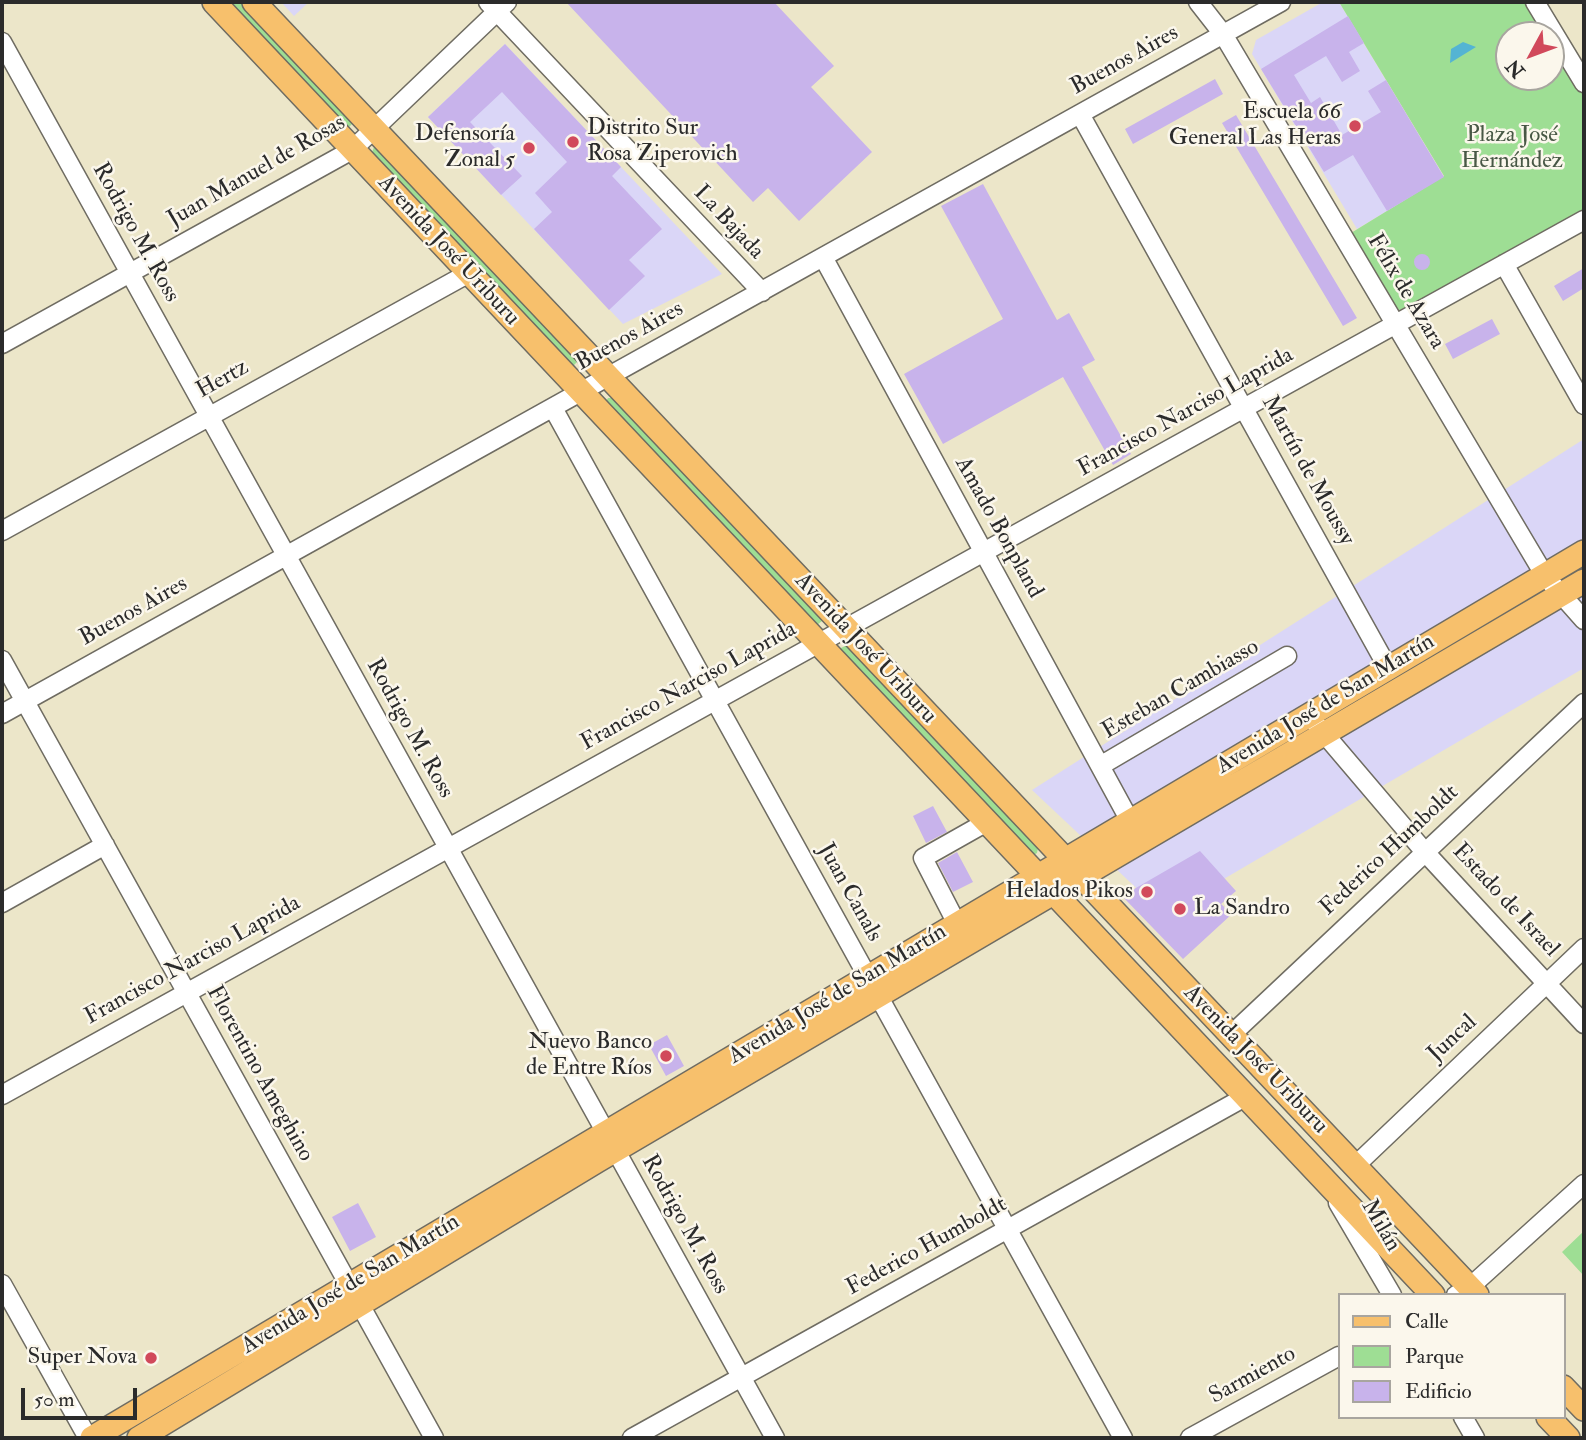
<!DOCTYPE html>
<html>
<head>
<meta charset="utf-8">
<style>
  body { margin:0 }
  #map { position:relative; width:1586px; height:1440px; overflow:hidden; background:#ece6c9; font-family:"IM FELL Double Pica",serif }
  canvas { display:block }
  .frame { position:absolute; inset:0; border:4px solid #2b2b2b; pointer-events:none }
  .legend { position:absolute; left:1338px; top:1293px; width:228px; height:126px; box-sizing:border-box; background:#fbf7ec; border:2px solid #a8a59f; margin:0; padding:9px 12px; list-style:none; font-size:21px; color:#2b2b2b }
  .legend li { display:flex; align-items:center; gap:14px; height:35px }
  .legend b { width:35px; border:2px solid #a8a59f }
  .north { position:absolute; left:1495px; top:21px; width:70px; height:70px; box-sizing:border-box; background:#fbf7ec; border:2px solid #a8a59f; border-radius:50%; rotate:229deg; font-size:19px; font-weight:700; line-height:28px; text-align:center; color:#2b2b2b }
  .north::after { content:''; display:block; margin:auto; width:24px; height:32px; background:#d1495b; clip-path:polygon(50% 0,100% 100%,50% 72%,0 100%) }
  .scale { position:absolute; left:21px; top:1388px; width:116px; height:32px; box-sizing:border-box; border:4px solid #2b2b2b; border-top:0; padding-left:9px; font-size:21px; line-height:24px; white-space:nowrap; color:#2b2b2b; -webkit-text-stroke:5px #fbf7ec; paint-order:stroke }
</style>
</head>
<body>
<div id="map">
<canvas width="1586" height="1440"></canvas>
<div class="frame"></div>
<ul class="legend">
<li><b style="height:9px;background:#f7c06c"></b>Calle</li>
<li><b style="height:19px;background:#9ede94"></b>Parque</li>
<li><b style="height:19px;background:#c8b3eb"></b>Edificio</li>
</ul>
<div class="north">N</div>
<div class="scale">50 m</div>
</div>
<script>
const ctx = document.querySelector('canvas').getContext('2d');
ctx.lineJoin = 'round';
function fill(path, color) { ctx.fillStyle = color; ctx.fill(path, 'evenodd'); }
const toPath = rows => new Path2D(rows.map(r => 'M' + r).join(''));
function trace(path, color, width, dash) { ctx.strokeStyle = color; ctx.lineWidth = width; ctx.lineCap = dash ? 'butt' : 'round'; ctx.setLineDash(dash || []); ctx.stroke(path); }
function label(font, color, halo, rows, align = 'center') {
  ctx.font = font + ' "IM FELL Double Pica",serif'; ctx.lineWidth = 5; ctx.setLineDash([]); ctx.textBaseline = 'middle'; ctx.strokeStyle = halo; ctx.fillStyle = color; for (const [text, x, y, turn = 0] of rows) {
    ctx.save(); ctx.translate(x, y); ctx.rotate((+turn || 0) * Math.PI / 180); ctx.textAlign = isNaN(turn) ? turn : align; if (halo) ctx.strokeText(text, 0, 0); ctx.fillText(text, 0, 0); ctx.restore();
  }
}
fill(toPath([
  [281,2,309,2,294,16],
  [1323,2,1339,2,1444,177,1357,229,1252,54,1256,40],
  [505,44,722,274,623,324,428,117],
  [1584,439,1584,668,1164,914,1032,790]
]), '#dad6f7');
fill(toPath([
  [223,2,244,2,353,123,348,128],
  [1339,2,1529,2,1549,35,1509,35,1509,77,1551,77,1551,38,1584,92,1584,210,1410,309,1401,311,1395,308,1351,233,1444,176],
  [374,147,379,148,578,361,573,366,371,155],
  [608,398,615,398,821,615,822,621,817,625,605,403],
  [847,645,1010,817,1038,848,1037,853,1032,856,837,650],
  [1584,1231,1584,1276,1562,1252]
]), '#9ede94');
fill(toPath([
  [1463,42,1476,47,1450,63,1451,49]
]), '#54b4d3');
fill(toPath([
  [566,2,774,2,834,66,811,87,872,152,799,221,768,188,753,202],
  [1348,16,1364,43,1349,52,1360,71,1342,82,1326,56,1294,75,1311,103,1320,97,1342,135,1381,112,1368,91,1386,80,1444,177,1387,211,1353,155,1324,172,1261,69],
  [505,44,621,167,612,176,662,229,629,260,645,276,609,310,534,229,552,212,535,193,567,162,502,92,470,122,522,176,501,195,428,117],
  [1215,79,1223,94,1133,144,1125,129],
  [1236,115,1357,318,1343,326,1222,123],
  [983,184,1057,320,1069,313,1095,360,1082,367,1131,454,1113,465,1063,377,943,444,904,374,1003,319,941,206],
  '1414 262a8 8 0 1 1 16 0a8 8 0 1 1-16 0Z',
  [1584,268,1584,288,1563,301,1554,286],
  [1492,319,1500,334,1453,359,1445,344],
  [933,806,947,832,926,843,913,816],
  [1200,851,1236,891,1221,904,1232,914,1183,959,1122,896],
  [957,852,973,882,953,892,938,863],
  [667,1035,684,1066,666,1076,649,1045],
  [358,1203,376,1237,350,1251,332,1217]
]), '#c8b3eb');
const minor = toPath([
  [488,2,762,292],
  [1198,2,1223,34,1545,576,1584,620],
  [1535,2,1584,83],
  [2,42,775,1438],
  [1080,114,1388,668],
  [823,257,1130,821],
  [1504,264,1584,405],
  [2,344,352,150,507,2],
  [553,408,1123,1438],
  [2,531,469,273],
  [2,660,434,1438],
  [2,714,1281,2],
  [1316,724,1424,851,1584,1024],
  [1100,766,1287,656],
  [2,903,105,845],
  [957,924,923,858,985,823],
  [1231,1035,1584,703],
  [2,1095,1584,220],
  [1356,1165,1584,948],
  [1338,1203,1392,1295],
  [2,1284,88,1438],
  [1456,1295,1470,1287,1584,1184],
  [1463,1417,1475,1438],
  [632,1438,1245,1097],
  [1190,1438,1339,1356]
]);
const major = toPath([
  [214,2,1433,1295],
  [254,2,1477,1295],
  [1563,1387,1584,1409],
  [1548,1417,1568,1438],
  [92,1438,1584,552],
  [139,1438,597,1161,1584,581]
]);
trace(minor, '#6f6c62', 21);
trace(major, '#6f6c62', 26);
trace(minor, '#fff', 18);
trace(major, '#f7c06c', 23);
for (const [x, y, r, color] of [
  [1355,126,7,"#d1495b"],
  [573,142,7,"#d1495b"],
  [529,148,7,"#d1495b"],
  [1147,892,7,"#d1495b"],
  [1180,909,7,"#d1495b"],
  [666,1056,7,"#d1495b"],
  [151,1358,7,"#d1495b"]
]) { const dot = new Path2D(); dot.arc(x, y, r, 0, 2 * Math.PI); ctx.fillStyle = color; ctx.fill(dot); trace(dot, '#fbf7ec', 2.5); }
label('23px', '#2b2b2b', '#fbf7ec', [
  ["Buenos Aires",1125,61,-29],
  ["Juan Manuel de Rosas",257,172,-30],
  ["La Bajada",728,223,47],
  ["Rodrigo M. Ross",135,233,61],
  ["Avenida José Uriburu",448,251,47],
  ["Félix de Azara",1405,292,59],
  ["Buenos Aires",630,337,-29],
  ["Hertz",223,380,-29],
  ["Francisco Narciso Laprida",1186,413,-29],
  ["Martín de Moussy",1307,471,61],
  ["Amado Bonpland",998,528,61],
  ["Buenos Aires",134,612,-29],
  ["Avenida José Uriburu",865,649,47],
  ["Francisco Narciso Laprida",689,687,-29],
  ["Esteban Cambiasso",1181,690,-30],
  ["Avenida José de San Martín",1326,705,-31],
  ["Rodrigo M. Ross",409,729,61],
  ["Federico Humboldt",1390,851,-43],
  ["Juan Canals",849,893,61],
  ["Estado de Israel",1505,901,47],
  ["Francisco Narciso Laprida",193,961,-29],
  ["Avenida José de San Martín",838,995,-31],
  ["Juncal",1453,1039,-43],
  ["Avenida José Uriburu",1255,1060,46],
  ["Florentino Ameghino",259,1074,61],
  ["Rodrigo M. Ross",684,1225,61],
  ["Milán",1380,1226,60],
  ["Federico Humboldt",927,1247,-29],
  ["Avenida José de San Martín",351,1285,-31],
  ["Sarmiento",1253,1376,-29]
]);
label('23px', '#2b2b2b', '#fbf7ec', [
  ["Escuela 66",1341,113],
  ["General Las Heras",1341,139],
  ["Distrito Sur",587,129,"left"],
  ["Rosa Ziperovich",587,155,"left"],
  ["Defensoría",515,135],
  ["Zonal 5",515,161],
  ["Helados Pikos",1133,892],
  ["La Sandro",1194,909,"left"],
  ["Nuevo Banco",652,1043],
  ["de Entre Ríos",652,1069],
  ["Super Nova",137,1358]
], 'right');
label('23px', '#485845', '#fbf7ec', [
  ["Plaza José",1512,136],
  ["Hernández",1512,162]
]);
</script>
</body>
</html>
